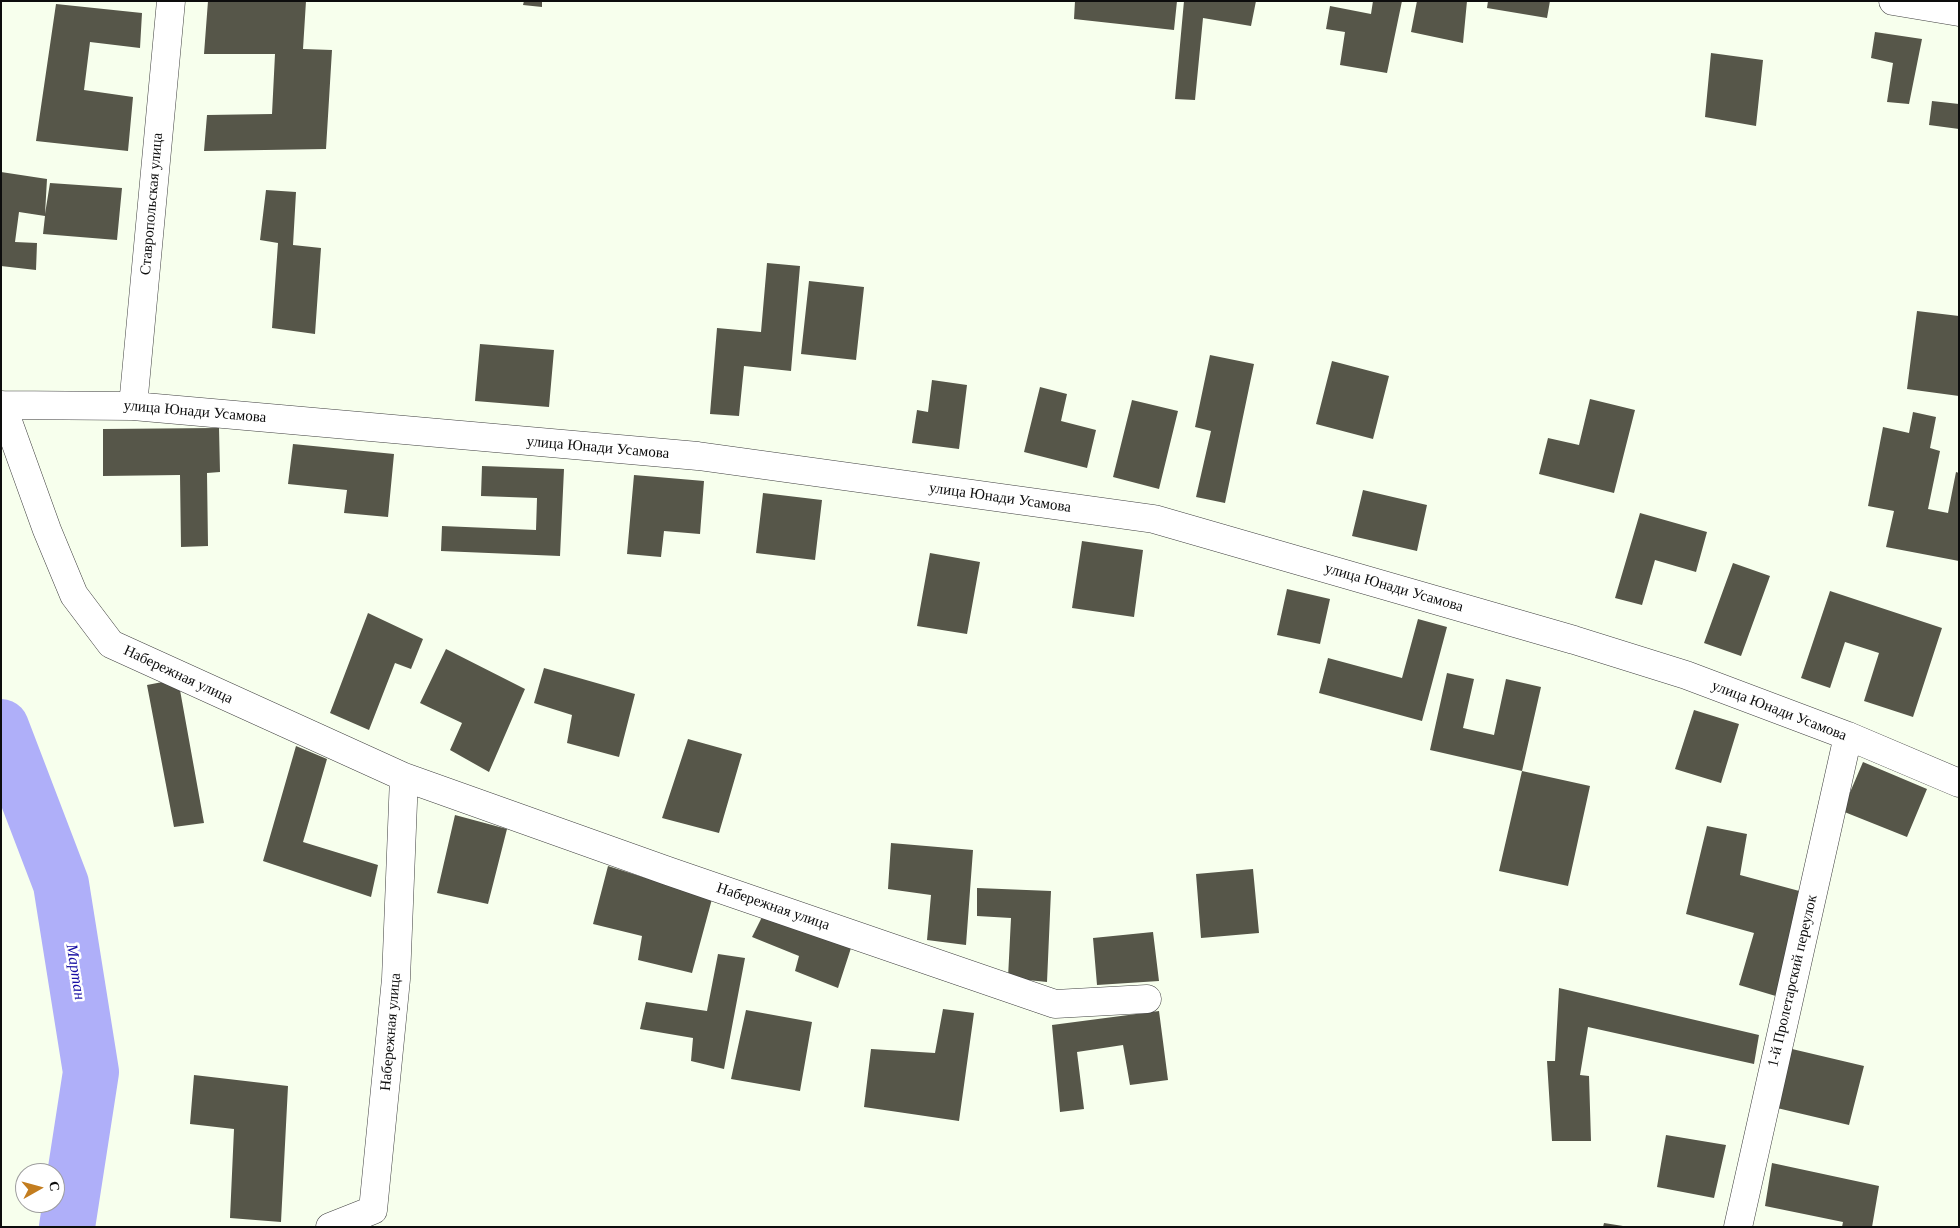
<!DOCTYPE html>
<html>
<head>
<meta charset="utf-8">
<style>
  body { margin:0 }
  #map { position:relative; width:1960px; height:1228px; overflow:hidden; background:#f7ffed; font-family:"Times New Roman",serif }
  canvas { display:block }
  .frame { position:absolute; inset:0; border:2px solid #0d0d0d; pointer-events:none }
  .north { position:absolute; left:15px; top:1163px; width:50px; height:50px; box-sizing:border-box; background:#fff; border:1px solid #9e9e9e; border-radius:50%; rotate:83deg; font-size:14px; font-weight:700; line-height:20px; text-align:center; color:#0d0d0d }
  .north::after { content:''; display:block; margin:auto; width:18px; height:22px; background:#c37d1f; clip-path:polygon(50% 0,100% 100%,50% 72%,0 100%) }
</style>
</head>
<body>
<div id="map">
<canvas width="1960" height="1228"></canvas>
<div class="frame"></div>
<div class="north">С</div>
</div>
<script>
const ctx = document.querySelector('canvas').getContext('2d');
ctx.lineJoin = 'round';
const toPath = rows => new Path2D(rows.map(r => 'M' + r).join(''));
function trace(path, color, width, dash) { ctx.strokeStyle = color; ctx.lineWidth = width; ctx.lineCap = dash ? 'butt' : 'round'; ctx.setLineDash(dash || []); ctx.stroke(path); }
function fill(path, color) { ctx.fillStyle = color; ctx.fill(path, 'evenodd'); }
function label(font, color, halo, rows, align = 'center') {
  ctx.font = font + ' "Times New Roman",serif'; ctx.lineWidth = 5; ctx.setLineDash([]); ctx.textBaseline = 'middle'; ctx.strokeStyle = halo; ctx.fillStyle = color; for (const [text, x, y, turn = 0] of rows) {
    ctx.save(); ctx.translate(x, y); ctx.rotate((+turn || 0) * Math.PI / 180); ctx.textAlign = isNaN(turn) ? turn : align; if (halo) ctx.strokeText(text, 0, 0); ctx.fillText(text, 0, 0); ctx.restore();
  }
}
trace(toPath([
  [1,727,61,884,91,1072,67,1227]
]), '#afaff9', 56);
fill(toPath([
  [208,1,306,1,303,49,332,50,326,149,204,151,207,115,272,114,275,54,204,54],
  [524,1,542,1,542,7,523,5],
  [1075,1,1177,1,1174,30,1074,19],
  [1184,1,1256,1,1251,26,1203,18,1195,100,1175,99],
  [1373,1,1402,1,1387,73,1340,65,1345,32,1326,29,1330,6,1371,14],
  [1417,1,1467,1,1463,43,1411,32],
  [1488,1,1550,1,1547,18,1487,8],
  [56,4,142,13,140,48,90,42,84,90,133,97,128,151,36,141],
  [1875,32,1922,39,1909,104,1887,102,1893,63,1871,58],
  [1711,53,1763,60,1756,126,1705,117],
  [1932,101,1959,104,1959,129,1929,125],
  [1,172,47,179,45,214,50,183,122,188,117,240,43,234,45,216,19,212,15,242,37,243,36,270,1,266],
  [266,190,296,192,293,245,321,248,315,334,272,328,278,243,260,240],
  [767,263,800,266,791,371,744,366,739,416,710,414,717,328,761,332],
  [809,281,864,287,856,360,801,354],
  [1917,311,1959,316,1959,396,1907,389],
  [480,344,554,350,549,407,475,401],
  [1210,355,1254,364,1225,503,1196,497,1211,431,1195,427],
  [1332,361,1389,376,1373,439,1316,424],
  [932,380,967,385,959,449,912,443,917,410,928,412],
  [1040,387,1067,394,1061,421,1096,430,1087,468,1024,452],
  [1590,399,1635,410,1614,493,1539,474,1548,438,1579,445],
  [1132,400,1178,411,1159,489,1113,477],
  [1913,412,1936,417,1930,448,1940,451,1928,509,1948,513,1956,472,1959,473,1959,561,1886,547,1894,511,1868,506,1883,427,1909,433],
  [219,428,220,472,207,473,208,546,181,547,180,475,103,476,103,429],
  [293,444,394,454,388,517,344,513,347,490,288,484],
  [482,466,564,469,560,556,441,551,442,526,536,530,537,498,481,496],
  [634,475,704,481,700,534,664,531,661,557,627,554],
  [1363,490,1427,505,1417,551,1352,536],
  [763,493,822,500,815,560,756,553],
  [1640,513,1707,532,1696,572,1655,560,1642,605,1615,598],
  [1082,541,1143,550,1134,617,1072,608],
  [930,553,980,562,967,634,917,626],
  [1733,563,1770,576,1741,656,1704,643],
  [1287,589,1330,599,1320,644,1277,635],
  [1830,591,1942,628,1913,717,1864,701,1879,653,1845,642,1830,688,1801,678],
  [368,613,423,639,411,669,395,663,369,730,330,713],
  [1418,619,1447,627,1422,721,1319,693,1328,658,1402,678],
  [446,649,525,689,489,772,450,750,462,723,420,703],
  [544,668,635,694,619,757,567,743,572,715,534,703],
  [1447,673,1474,679,1463,728,1494,735,1506,679,1541,687,1522,771,1590,786,1568,886,1499,871,1522,771,1430,750],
  [178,679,204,823,174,827,147,685],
  [1694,710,1739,724,1721,783,1675,769],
  [688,739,742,754,719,833,662,818],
  [296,746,327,759,303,842,378,865,371,897,263,861],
  [1863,762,1927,789,1907,837,1842,811],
  [455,815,507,829,488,904,437,893],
  [1707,826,1747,834,1740,875,1803,892,1779,997,1739,985,1754,933,1686,914],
  [891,843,973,850,966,945,927,940,931,895,888,889],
  [608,866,712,899,692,973,638,960,642,936,593,924],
  [1253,869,1259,933,1201,938,1196,874],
  [977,888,1051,891,1047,982,1008,978,1011,918,977,916],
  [765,911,851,948,838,988,795,971,799,956,752,937],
  [1153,932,1159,981,1097,985,1093,938],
  [718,954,745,958,724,1069,691,1061,693,1038,640,1029,646,1002,707,1011],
  [1559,988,1759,1035,1754,1064,1588,1027,1580,1075,1589,1076,1591,1141,1552,1141,1547,1061,1555,1061],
  [943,1009,974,1013,959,1121,864,1107,871,1049,935,1053],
  [746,1010,812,1022,800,1091,731,1079],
  [1159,1011,1168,1080,1130,1085,1123,1045,1077,1052,1084,1109,1060,1112,1052,1025],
  [1792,1049,1864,1066,1849,1125,1777,1108],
  [194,1075,288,1086,281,1222,230,1218,234,1129,190,1124],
  [1666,1135,1726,1145,1714,1198,1657,1187],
  [1772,1163,1879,1186,1872,1227,1842,1227,1843,1222,1765,1206],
  [1604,1223,1623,1226,1623,1227,1603,1227]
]), '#565649');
const minor = toPath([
  [1893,1,1959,12],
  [1,405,133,406,698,456,1154,519,1574,640,1686,675,1848,736,1959,783],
  [2,405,47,530,74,595,111,644,404,777,668,871,1055,1004,1147,999],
  [133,406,171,1],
  [330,1227,373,1210,396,979,404,777],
  [1738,1227,1848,736]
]);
trace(minor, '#404040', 29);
trace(minor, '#fff', 28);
label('15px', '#0d0d0d', '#fff', [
  ["Ставропольская улица",152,204,-85],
  ["улица Юнади Усамова",195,412,5],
  ["улица Юнади Усамова",598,448,5],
  ["улица Юнади Усамова",1000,498,8],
  ["улица Юнади Усамова",1394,588,16],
  ["Набережная улица",178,675,25],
  ["улица Юнади Усамова",1779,711,21],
  ["Набережная улица",773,907,19],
  ["1-й Пролетарский переулок",1793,981,-77],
  ["Набережная улица",391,1032,-85]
]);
label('italic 16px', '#1910a4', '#fff', [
  ["Мартан",75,972,81]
]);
</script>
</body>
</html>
